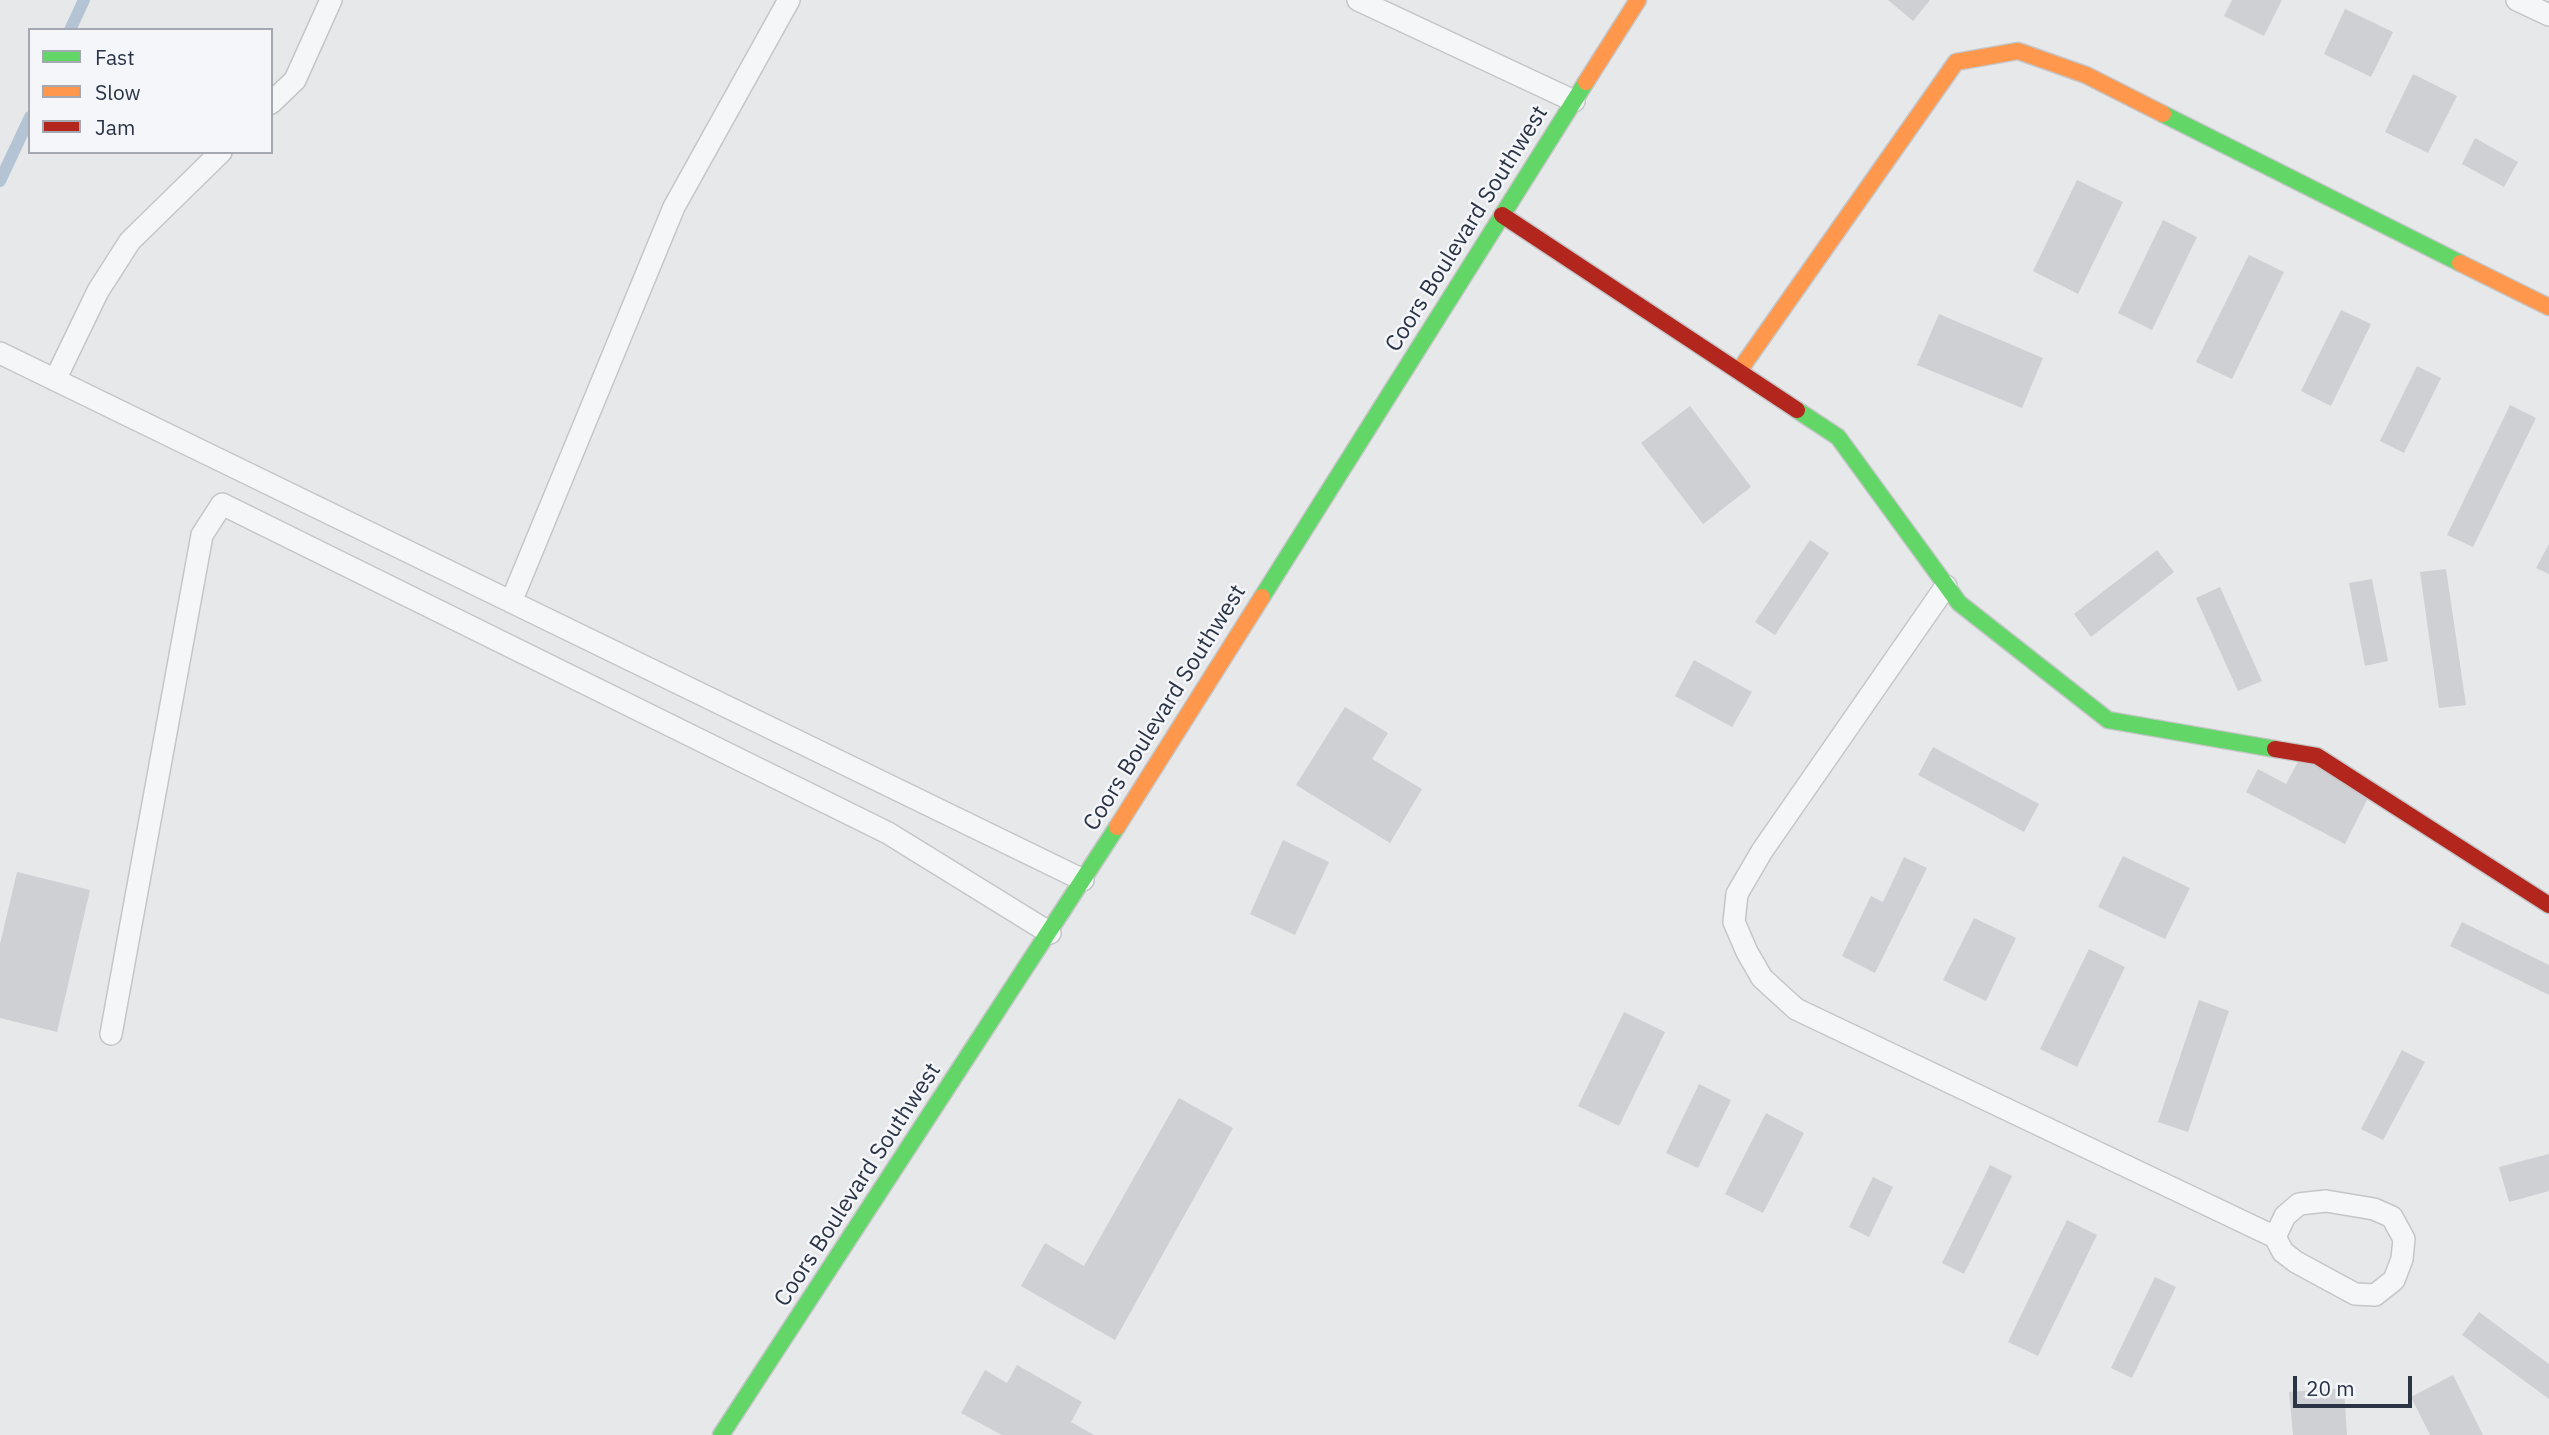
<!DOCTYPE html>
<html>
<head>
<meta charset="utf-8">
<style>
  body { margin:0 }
  #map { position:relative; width:2549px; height:1435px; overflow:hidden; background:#e6e8ea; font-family:"IBM Plex Sans",sans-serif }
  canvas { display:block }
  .legend { position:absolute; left:28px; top:28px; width:245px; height:126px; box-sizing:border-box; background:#f4f6f9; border:2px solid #a4a8b1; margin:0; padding:9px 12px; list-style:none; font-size:21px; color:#2b3445 }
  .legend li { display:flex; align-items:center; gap:14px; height:35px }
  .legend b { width:35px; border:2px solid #a4a8b1 }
  .scale { position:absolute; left:2293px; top:1376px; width:119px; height:32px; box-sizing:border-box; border:4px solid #2b3445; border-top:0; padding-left:9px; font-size:21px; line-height:24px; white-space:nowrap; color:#2b3445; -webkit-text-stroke:5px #f4f6f9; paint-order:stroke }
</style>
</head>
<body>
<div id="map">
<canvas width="2549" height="1435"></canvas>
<ul class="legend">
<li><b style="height:9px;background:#63d668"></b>Fast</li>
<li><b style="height:9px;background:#ff974d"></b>Slow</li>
<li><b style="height:9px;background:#b3261e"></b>Jam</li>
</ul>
<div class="scale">20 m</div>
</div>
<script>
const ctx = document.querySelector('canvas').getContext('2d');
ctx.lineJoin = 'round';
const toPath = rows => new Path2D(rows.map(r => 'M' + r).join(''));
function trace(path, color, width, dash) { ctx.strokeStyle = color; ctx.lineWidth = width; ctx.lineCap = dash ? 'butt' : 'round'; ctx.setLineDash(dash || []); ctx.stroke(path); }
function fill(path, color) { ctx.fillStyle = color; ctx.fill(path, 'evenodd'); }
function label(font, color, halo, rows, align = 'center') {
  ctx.font = font + ' "IBM Plex Sans",sans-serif'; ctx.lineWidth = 5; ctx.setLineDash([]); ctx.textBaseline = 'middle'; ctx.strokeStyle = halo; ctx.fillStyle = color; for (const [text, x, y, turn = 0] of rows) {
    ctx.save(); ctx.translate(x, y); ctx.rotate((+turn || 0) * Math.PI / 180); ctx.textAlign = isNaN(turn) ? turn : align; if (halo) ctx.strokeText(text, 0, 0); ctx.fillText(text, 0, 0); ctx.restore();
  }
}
trace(toPath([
  [70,30,84,0],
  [0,181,30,117]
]), '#b4c4d5', 12);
fill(toPath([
  [1888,0,1930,0,1913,21],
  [2232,0,2282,0,2264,36,2224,16],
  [2345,9,2393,32,2371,77,2324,54],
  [2413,74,2457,96,2428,153,2385,132],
  [2475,138,2518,162,2504,187,2462,164],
  [2077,180,2123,202,2078,294,2033,271],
  [2163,220,2197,237,2152,330,2118,313],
  [2249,255,2284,272,2232,379,2196,362],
  [2341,310,2371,324,2331,406,2301,391],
  [1939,314,2043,358,2022,408,1917,365],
  [2417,366,2441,378,2404,453,2380,441],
  [2510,405,2536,418,2473,547,2447,535],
  [1690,406,1751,487,1703,524,1641,443],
  [1810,540,1829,553,1775,635,1755,622],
  [2549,544,2549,574,2536,568],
  [2157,550,2174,572,2091,637,2074,614],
  [2446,569,2466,705,2439,708,2420,572],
  [2372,579,2388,661,2365,666,2349,583],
  [2220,587,2262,681,2238,691,2196,598],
  [1694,660,1752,692,1732,727,1675,696],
  [1345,707,1388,733,1372,759,1422,789,1390,843,1296,785],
  [1933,747,2039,804,2024,832,1918,775],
  [2300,758,2370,794,2345,844,2246,792,2258,769,2286,784],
  [1283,840,1329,862,1295,935,1250,914],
  [2123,856,2190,888,2165,939,2098,907],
  [1904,857,1927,868,1875,973,1842,956,1871,896,1883,902],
  [17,872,90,890,57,1032,0,1018,0,944],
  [1974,918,2016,938,1986,1001,1943,980],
  [2462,922,2549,965,2549,995,2450,946],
  [2089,949,2125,967,2077,1067,2040,1049],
  [2199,1000,2229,1011,2188,1132,2158,1122],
  [1624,1012,1665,1032,1619,1126,1578,1106],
  [2402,1050,2425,1062,2383,1140,2361,1129],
  [1699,1084,1731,1100,1698,1168,1666,1153],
  [1179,1098,1233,1128,1115,1340,1021,1286,1045,1243,1084,1266],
  [1766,1113,1804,1133,1763,1213,1725,1194],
  [2549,1154,2549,1191,2509,1202,2499,1167],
  [1990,1165,2012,1176,1964,1274,1942,1263],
  [1873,1177,1893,1187,1869,1237,1849,1227],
  [2067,1220,2097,1235,2038,1356,2008,1342],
  [2155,1277,2176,1287,2132,1378,2111,1368],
  [2479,1312,2549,1364,2549,1399,2462,1335],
  [1017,1365,1082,1402,1071,1422,1094,1435,1002,1435,961,1413,985,1370,1007,1383],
  [2453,1375,2483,1435,2430,1435,2411,1397],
  [2344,1388,2347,1435,2293,1435,2289,1392]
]), '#ced0d3');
const lane = toPath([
  [1358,0,1574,101],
  [2517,0,2549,15],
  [271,103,295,80,331,0],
  [0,353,1083,880],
  [55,380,98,291,130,241,221,152],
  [1946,586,1762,851,1737,894,1734,922,1747,952,1762,978,1796,1009,2275,1237,2285,1216,2299,1204,2326,1201,2374,1209,2392,1217,2404,1239,2402,1259,2394,1280,2375,1295,2355,1294,2296,1262,2283,1252,2275,1237],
  [511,602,674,207,789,0],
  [111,1034,202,535,222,504,888,833,1050,933]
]);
const fast = toPath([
  [2163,114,2460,263],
  [1797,410,1838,437,1959,603,2108,720,2275,749],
  [1262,597,1586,82],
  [721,1435,1117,827]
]);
const slow = toPath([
  [1586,82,1638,0],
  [2460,263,2549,307],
  [1739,371,1956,62,2018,51,2086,75,2163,114],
  [1117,827,1262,597]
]);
const jam = toPath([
  [1502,215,1797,410],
  [2275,749,2317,756,2549,905]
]);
trace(lane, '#c4c6c8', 24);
trace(fast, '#c4c6c8', 19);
trace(slow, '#c4c6c8', 19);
trace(jam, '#c4c6c8', 19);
trace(lane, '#f5f6f7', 21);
trace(fast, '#63d668', 16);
trace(slow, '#ff974d', 16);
trace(jam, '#b3261e', 16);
label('23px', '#2b3445', '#f4f6f9', [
  ["Coors Boulevard Southwest",1467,229,-58],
  ["Coors Boulevard Southwest",1165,708,-58],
  ["Coors Boulevard Southwest",858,1185,-57]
]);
</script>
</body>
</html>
